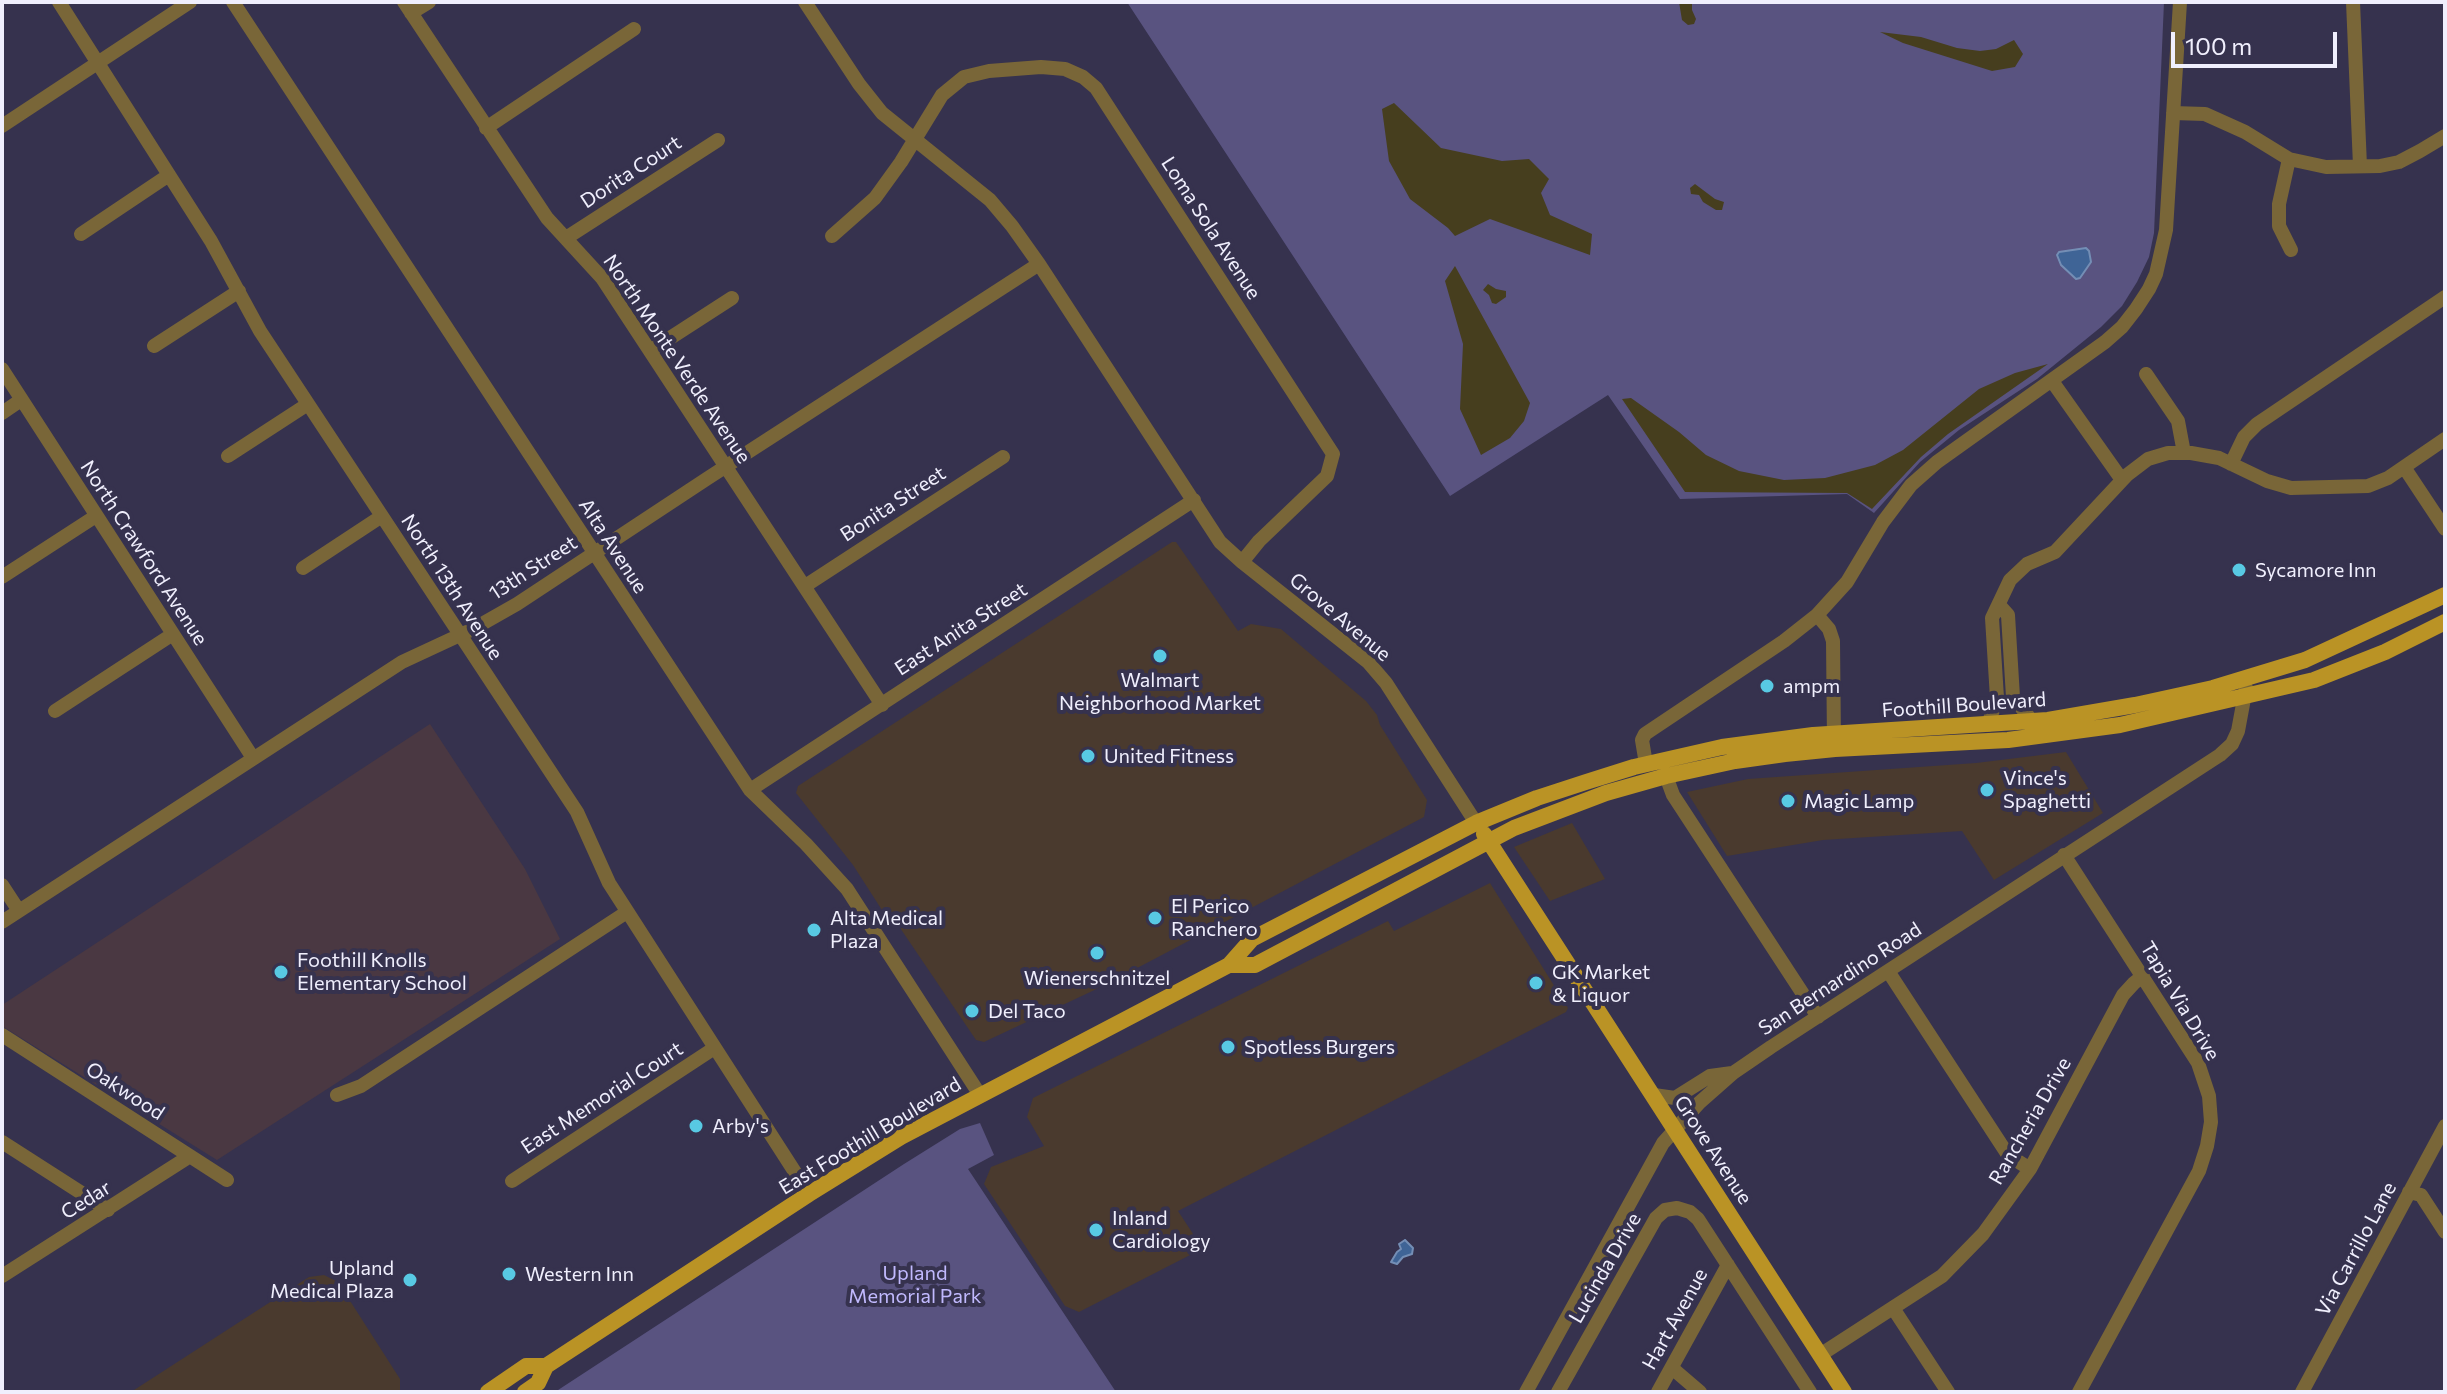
<!DOCTYPE html>
<html>
<head>
<meta charset="utf-8">
<style>
  body { margin:0 }
  #map { position:relative; width:2447px; height:1394px; overflow:hidden; background:#36324e; font-family:Commissioner,sans-serif }
  canvas { display:block }
  .frame { position:absolute; inset:0; border:4px solid #f0effd; pointer-events:none }
  .scale { position:absolute; left:2171px; top:32px; width:166px; height:36px; box-sizing:border-box; border:4px solid #f0effd; border-top:0; padding-left:10px; font-size:24px; line-height:28px; white-space:nowrap; color:#f0effd; -webkit-text-stroke:6px #36324e; paint-order:stroke }
</style>
</head>
<body>
<div id="map">
<canvas width="2447" height="1394"></canvas>
<div class="frame"></div>
<div class="scale">100 m</div>
</div>
<script>
const ctx = document.querySelector('canvas').getContext('2d');
ctx.lineJoin = 'round';
function fill(path, color) { ctx.fillStyle = color; ctx.fill(path, 'evenodd'); }
const toPath = rows => new Path2D(rows.map(r => 'M' + r).join(''));
function trace(path, color, width, dash) { ctx.strokeStyle = color; ctx.lineWidth = width; ctx.lineCap = dash ? 'butt' : 'round'; ctx.setLineDash(dash || []); ctx.stroke(path); }
function label(font, color, halo, rows, align = 'center') {
  ctx.font = font + ' Commissioner,sans-serif'; ctx.lineWidth = 8; ctx.setLineDash([]); ctx.textBaseline = 'middle'; ctx.strokeStyle = halo; ctx.fillStyle = color; for (const [text, x, y, turn = 0] of rows) {
    ctx.save(); ctx.translate(x, y); ctx.rotate((+turn || 0) * Math.PI / 180); ctx.textAlign = isNaN(turn) ? turn : align; if (halo) ctx.strokeText(text, 0, 0); ctx.fillText(text, 0, 0); ctx.restore();
  }
}
fill(toPath([
  [1172,542,1176,542,1238,631,1251,624,1281,629,1366,701,1377,715,1380,725,1427,800,1424,817,1103,986,984,1042,976,1040,894,919,889,921,853,865,796,793,798,786],
  [2066,752,2103,813,1994,880,1962,831,1823,840,1727,856,1687,792,1748,779,1976,763],
  [1572,823,1605,879,1550,901,1514,847],
  [1490,883,1568,1008,1566,1012,1178,1211,1199,1243,1196,1252,1079,1312,1065,1306,984,1184,991,1167,1044,1146,1027,1117,1033,1098,1388,921,1394,931],
  [324,1275,338,1282,400,1379,400,1392,131,1392,309,1277]
]), '#4a3a2e');
fill(toPath([
  [430,724,525,869,560,939,217,1160,2,1026,2,1005]
]), '#4a3842');
fill(toPath([
  [1127,2,2164,2,2154,233,2149,257,2137,282,2122,306,2101,327,2037,379,1959,430,1920,462,1874,513,1847,494,1680,499,1608,395,1450,496],
  [980,1123,994,1155,968,1169,1116,1392,555,1392,904,1164,960,1129]
]), '#595380');
fill(toPath([
  [1679,2,1692,2,1692,10,1696,19,1694,24,1688,25,1682,20],
  [1880,32,1921,37,1957,48,1980,51,1996,49,2014,40,2023,54,2015,67,1992,71,1903,43],
  [1394,103,1441,148,1502,161,1529,159,1549,179,1541,193,1550,215,1592,234,1590,255,1490,219,1455,236,1448,228,1410,199,1389,161,1382,109],
  [1695,184,1715,199,1724,202,1722,210,1716,210,1703,202,1699,195,1691,194,1690,188],
  [1455,266,1530,403,1524,421,1510,438,1481,455,1460,409,1463,344,1445,281],
  [1488,284,1496,289,1506,291,1506,297,1496,304,1492,303,1489,295,1483,290],
  [2048,364,1948,434,1921,457,1872,509,1847,493,1685,492,1622,399,1631,398,1679,432,1706,455,1739,471,1784,480,1825,478,1875,465,1903,450,1979,389,2015,373]
]), '#463e1e');
const water = toPath([
  [2086,248,2089,251,2091,262,2080,278,2076,279,2061,265,2057,255,2059,252,2086,248],
  [1405,1240,1413,1248,1412,1254,1403,1257,1397,1264,1391,1262,1397,1252,1401,1249,1399,1244,1405,1240]
]);
fill(water, '#3f6496');
trace(water, '#748eb5', 2);
trace(toPath([
  [59,2,211,241,260,331,577,812,609,883,809,1194],
  [233,2,750,790,806,844,847,889,980,1095],
  [404,2,547,218,602,278,882,705],
  [805,2,859,84,882,113,990,200,1012,226,1039,264,1220,542,1242,562,1368,662,1386,683,1476,823],
  [2353,2,2360,166],
  [411,13,429,2],
  [2173,113,2205,114,2245,132,2289,159,2326,167,2380,166,2399,162,2420,151,2445,136],
  [2,126,190,2],
  [486,128,634,29],
  [2289,159,2279,204,2279,226,2291,250],
  [81,234,169,175],
  [832,236,875,198,901,162,942,95,964,77,989,71,1041,67,1065,69,1083,77,1096,88,1333,454,1327,476,1259,541,1242,562],
  [566,238,718,140],
  [154,346,239,291],
  [650,351,732,298],
  [2,369,253,758],
  [2146,374,2178,421,2184,453],
  [2052,381,2122,480],
  [2,413,21,400],
  [228,456,308,404],
  [2231,464,2244,437,2257,424,2445,297],
  [2404,467,2445,529],
  [303,568,382,516],
  [2,577,96,516],
  [805,586,1003,457],
  [1999,605,2008,615,2013,697,2032,721],
  [1817,615,1829,629,1833,641,1834,742],
  [55,711,173,634],
  [1988,725,1997,698,1992,618,2010,580,2027,564,2055,552,2127,475,2148,459,2168,453,2191,453,2219,458,2267,481,2291,488,2368,486,2388,478,2445,439],
  [1646,764,1642,740,1645,734,1784,641,1817,615,1847,582,1883,522,1911,485,1937,462,2105,342,2122,327,2136,309,2149,289,2156,274,2166,230,2180,2],
  [1666,776,1673,795,1818,1017],
  [750,790,1194,500],
  [2064,855,2198,1063,2209,1096,2211,1122,2207,1146,2199,1171,2079,1392],
  [2,885,19,911],
  [2,922,402,662,473,629,517,604,708,478,1039,264],
  [1888,971,2008,1155,2030,1169],
  [2,1035,227,1180],
  [337,1095,361,1086,627,912],
  [1654,1095,1675,1098,1710,1076,1732,1073],
  [2,1142,108,1210],
  [512,1181,713,1049],
  [2409,1192,2421,1195,2445,1232],
  [2,1276,190,1156],
  [1893,1308,1948,1392],
  [1820,1355,1942,1276,1983,1234,2030,1169,2123,995,2134,983,2143,976],
  [1672,1368,1700,1392],
  [1526,1392,1663,1143,1699,1103,1733,1073,1771,1047,2220,755,2232,744,2238,731,2246,688],
  [1558,1392,1656,1218,1665,1210,1677,1208,1690,1212,1698,1219,1810,1392],
  [1658,1392,1728,1265],
  [2302,1392,2445,1126]
]), '#796638', 14);
trace(toPath([
  [1484,834,1844,1392],
  [1229,965,1255,965,1514,828,1606,793,1666,776,1735,761,1785,754,1835,749,2008,740,2120,725,2314,680,2385,652,2445,622],
  [488,1392,526,1366,546,1366],
  [525,1392,538,1383,546,1366,809,1194,901,1137,1229,965,1252,939,1476,823,1537,798,1586,782,1634,767,1722,747,1813,735,2048,720,2135,705,2213,688,2305,660,2445,595]
]), '#ba9325', 16);
for (const [x, y, r, color] of [
  [2239,570,8,"#58c9e3"],
  [1160,656,8,"#58c9e3"],
  [1767,686,8,"#58c9e3"],
  [1088,756,8,"#58c9e3"],
  [1987,790,8,"#58c9e3"],
  [1788,801,8,"#58c9e3"],
  [1155,918,8,"#58c9e3"],
  [814,930,8,"#58c9e3"],
  [1097,953,8,"#58c9e3"],
  [281,972,8,"#58c9e3"],
  [1536,983,8,"#58c9e3"],
  [972,1011,8,"#58c9e3"],
  [1228,1047,8,"#58c9e3"],
  [696,1126,8,"#58c9e3"],
  [1096,1230,8,"#58c9e3"],
  [509,1274,8,"#58c9e3"],
  [410,1280,8,"#58c9e3"]
]) { const dot = new Path2D(); dot.arc(x, y, r, 0, 2 * Math.PI); ctx.fillStyle = color; ctx.fill(dot); trace(dot, '#36324e', 3); }
label('20px', '#f0effd', '#36324e', [
  ["Dorita Court",631,172,-33],
  ["Loma Sola Avenue",1211,228,57],
  ["North Monte Verde Avenue",677,359,56],
  ["Bonita Street",893,504,-33],
  ["Alta Avenue",613,546,57],
  ["North Crawford Avenue",144,553,57],
  ["13th Street",533,568,-33],
  ["North 13th Avenue",452,587,57],
  ["Grove Avenue",1340,617,40],
  ["East Anita Street",961,629,-33],
  ["Foothill Boulevard",1964,705,-4],
  ["San Bernardino Road",1840,979,-33],
  ["Tapia Via Drive",2180,1001,59],
  ["Oakwood",125,1091,33],
  ["East Memorial Court",602,1098,-33],
  ["Rancheria Drive",2030,1121,-60],
  ["East Foothill Boulevard",870,1136,-31],
  ["Grove Avenue",1713,1150,57],
  ["Cedar",86,1200,-32],
  ["Via Carrillo Lane",2356,1249,-62],
  ["Lucinda Drive",1605,1268,-60],
  ["Hart Avenue",1675,1319,-61]
]);
label('20px', '#f0effd', '#36324e', [
  ["Sycamore Inn",2255,570],
  ["Walmart",1160,680,"center"],
  ["Neighborhood Market",1160,703,"center"],
  ["ampm",1783,686],
  ["United Fitness",1104,756],
  ["Vince's",2003,778],
  ["Spaghetti",2003,801],
  ["Magic Lamp",1804,801],
  ["El Perico",1171,906],
  ["Ranchero",1171,929],
  ["Alta Medical",830,918],
  ["Plaza",830,941],
  ["Foothill Knolls",297,960],
  ["Elementary School",297,983],
  ["GK Market",1552,972],
  ["& Liquor",1552,995],
  ["Wienerschnitzel",1097,978,"center"],
  ["Del Taco",988,1011],
  ["Spotless Burgers",1244,1047],
  ["Arby's",712,1126],
  ["Inland",1112,1218],
  ["Cardiology",1112,1241],
  ["Upland",394,1268,"right"],
  ["Medical Plaza",394,1291,"right"],
  ["Western Inn",525,1274]
], 'left');
label('20px', '#c1b9fe', '#36324e', [
  ["Upland",915,1273],
  ["Memorial Park",915,1296]
]);
</script>
</body>
</html>
